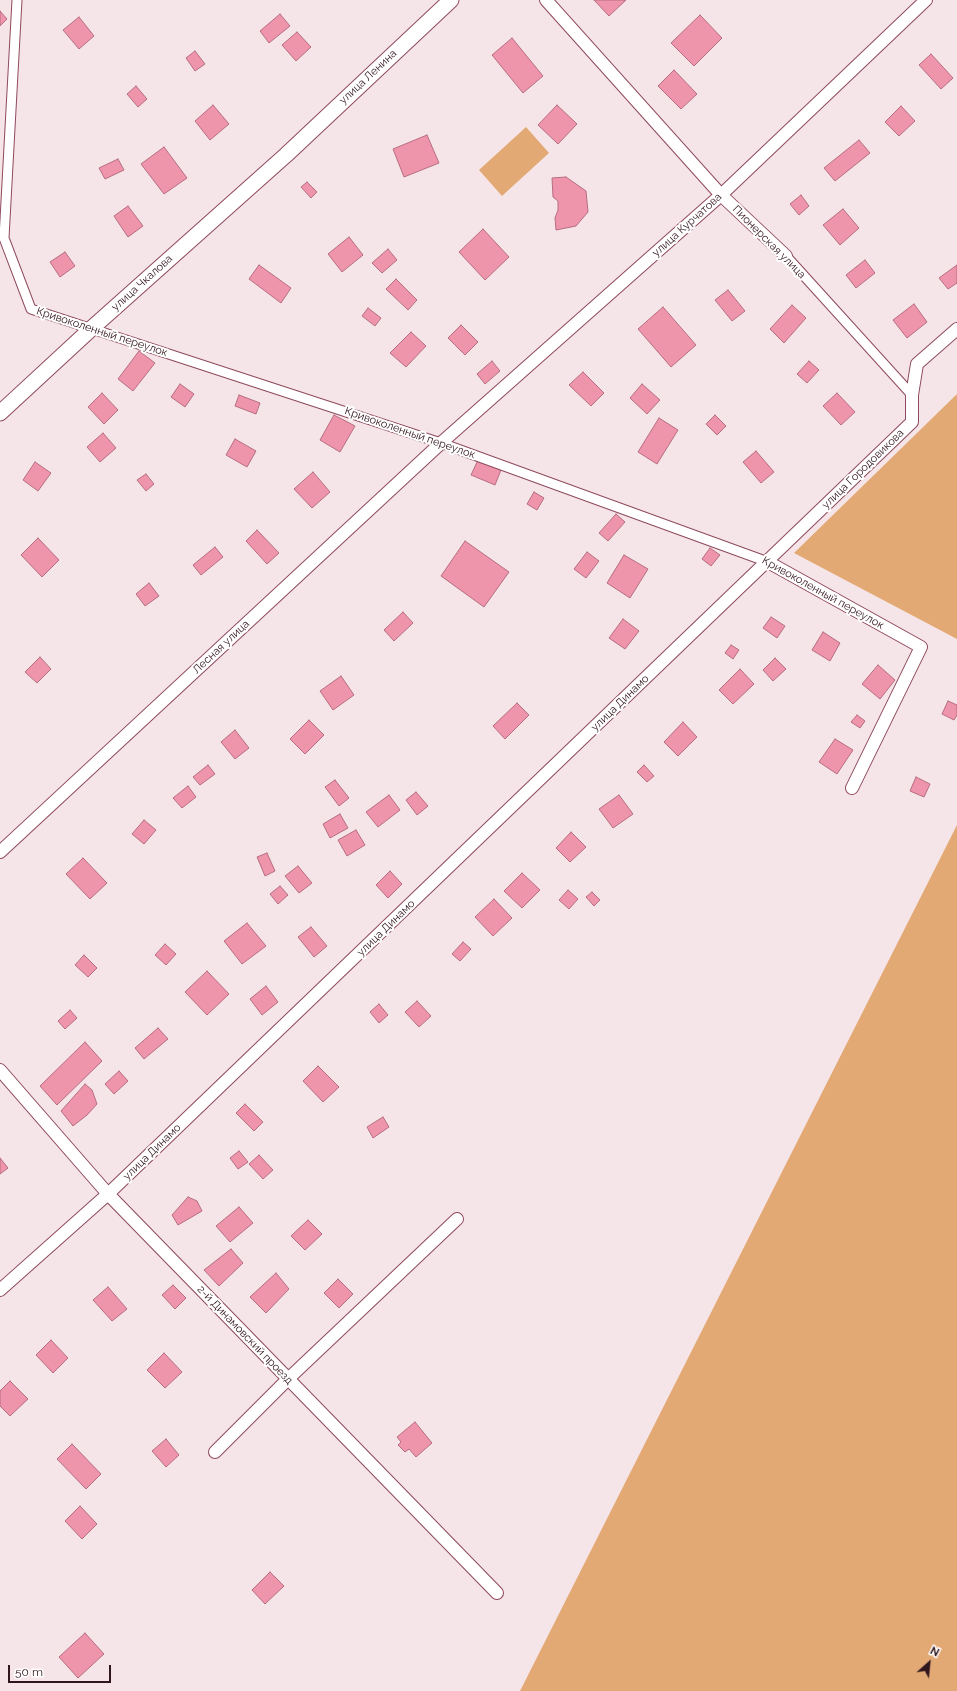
<!DOCTYPE html>
<html>
<head>
<meta charset="utf-8">
<style>
  body { margin:0 }
  #map { position:relative; width:957px; height:1691px; overflow:hidden; background:#f6e5e8; font-family:Raleway,sans-serif }
  canvas { display:block }
  .north { position:absolute; left:909px; top:1643px; width:40px; height:40px; -webkit-text-stroke:3px #fff; paint-order:stroke; rotate:27deg; font-size:11px; font-weight:700; line-height:16px; text-align:center; color:#31151d }
  .north::after { content:''; display:block; margin:auto; width:14px; height:18px; background:#31151d; clip-path:polygon(50% 0,100% 100%,50% 72%,0 100%) }
  .scale { position:absolute; left:8px; top:1665px; width:103px; height:18px; box-sizing:border-box; border:2px solid #31151d; border-top:0; padding-left:5px; font-size:12px; line-height:14px; white-space:nowrap; color:#31151d; -webkit-text-stroke:3px #fff; paint-order:stroke }
</style>
</head>
<body>
<div id="map">
<canvas width="957" height="1691"></canvas>
<div class="north">N</div>
<div class="scale">50 m</div>
</div>
<script>
const ctx = document.querySelector('canvas').getContext('2d');
ctx.lineJoin = 'round';
function fill(path, color) { ctx.fillStyle = color; ctx.fill(path, 'evenodd'); }
const toPath = rows => new Path2D(rows.map(r => 'M' + r).join(''));
function trace(path, color, width, dash) { ctx.strokeStyle = color; ctx.lineWidth = width; ctx.lineCap = dash ? 'butt' : 'round'; ctx.setLineDash(dash || []); ctx.stroke(path); }
function label(font, color, halo, rows, align = 'center') {
  ctx.font = font + ' Raleway,sans-serif'; ctx.lineWidth = 4; ctx.setLineDash([]); ctx.textBaseline = 'middle'; ctx.strokeStyle = halo; ctx.fillStyle = color; for (const [text, x, y, turn = 0] of rows) {
    ctx.save(); ctx.translate(x, y); ctx.rotate((+turn || 0) * Math.PI / 180); ctx.textAlign = isNaN(turn) ? turn : align; if (halo) ctx.strokeText(text, 0, 0); ctx.fillText(text, 0, 0); ctx.restore();
  }
}
fill(toPath([
  [526,127,549,153,502,196,479,170],
  [957,394,957,639,794,553],
  [957,825,957,1691,520,1691]
]), '#e3a974');
const building = toPath([
  [594,0,626,0,609,16,594,0],
  [0,11,7,19,0,26,0,11],
  [280,14,290,26,269,43,260,31,280,14],
  [700,15,722,38,694,66,671,43,700,15],
  [79,17,94,36,79,49,63,30,79,17],
  [297,32,311,47,296,61,282,45,297,32],
  [512,38,543,76,523,93,492,55,512,38],
  [195,51,205,64,195,71,186,58,195,51],
  [931,54,953,78,941,89,919,65,931,54],
  [674,70,697,94,681,109,658,86,674,70],
  [136,86,147,99,138,107,127,94,136,86],
  [213,105,229,124,210,140,195,121,213,105],
  [557,105,577,124,558,144,538,125,557,105],
  [901,106,915,121,899,136,885,122,901,106],
  [427,135,439,163,404,177,393,149,427,135],
  [859,140,870,153,835,181,824,168,859,140],
  [164,147,187,178,164,194,141,164,164,147],
  [118,159,124,170,105,179,99,168,118,159],
  [566,177,586,191,588,212,576,226,556,230,555,218,558,210,558,201,553,197,552,178,566,177],
  [307,182,317,192,311,198,301,187,307,182],
  [801,195,809,206,799,215,790,204,801,195],
  [128,206,143,226,128,237,114,216,128,206],
  [843,209,859,228,840,245,823,225,843,209],
  [483,229,509,257,485,280,459,252,483,229],
  [349,237,363,255,342,272,328,254,349,237],
  [388,249,397,260,382,273,372,263,388,249],
  [65,252,75,266,60,277,50,262,65,252],
  [865,260,875,273,856,288,846,275,865,260],
  [259,265,291,288,281,303,249,279,259,265],
  [957,265,957,283,948,289,939,278,957,265],
  [396,279,417,300,408,310,386,289,396,279],
  [728,290,745,311,732,321,715,300,728,290],
  [914,304,927,322,907,338,893,320,914,304],
  [792,305,806,318,784,343,770,329,792,305],
  [663,307,696,345,671,367,638,329,663,307],
  [368,308,381,318,375,326,362,316,368,308],
  [461,325,478,342,465,355,448,338,461,325],
  [411,332,426,346,406,367,390,353,411,332],
  [139,351,155,363,133,391,118,379,139,351],
  [492,361,500,371,485,384,477,374,492,361],
  [809,361,819,370,807,383,797,374,809,361],
  [583,372,604,393,591,406,569,385,583,372],
  [180,384,194,394,185,407,171,397,180,384],
  [642,384,660,400,647,414,630,398,642,384],
  [102,393,118,410,104,424,88,407,102,393],
  [837,393,855,412,841,425,823,406,837,393],
  [239,395,260,403,256,414,235,406,239,395],
  [334,415,355,426,340,452,320,440,334,415],
  [715,415,726,426,717,435,706,424,715,415],
  [659,418,678,430,657,464,638,452,659,418],
  [103,433,116,448,100,462,87,447,103,433],
  [235,439,256,451,247,467,226,455,235,439],
  [756,451,774,472,761,483,743,462,756,451],
  [478,460,501,470,495,485,471,475,478,460],
  [35,462,51,473,38,491,23,480,35,462],
  [313,472,330,492,312,508,294,489,313,472],
  [146,474,154,484,146,491,137,480,146,474],
  [534,492,544,498,537,510,527,504,534,492],
  [616,514,625,522,608,541,599,533,616,514],
  [257,530,279,553,267,564,246,541,257,530],
  [38,538,59,560,42,577,21,555,38,538],
  [465,541,509,572,484,607,441,576,465,541],
  [215,547,223,557,201,575,193,565,215,547],
  [710,548,720,555,711,566,702,559,710,548],
  [587,552,599,561,586,578,574,569,587,552],
  [624,555,648,569,630,598,607,583,624,555],
  [149,583,159,596,145,606,136,594,149,583],
  [403,612,413,623,394,641,384,630,403,612],
  [771,617,785,626,777,638,763,628,771,617],
  [623,619,639,631,625,649,609,638,623,619],
  [823,632,840,643,830,661,812,650,823,632],
  [731,645,739,650,733,659,725,653,731,645],
  [40,657,51,669,37,683,25,672,40,657],
  [775,658,786,669,773,681,763,670,775,658],
  [878,665,895,680,880,699,862,684,878,665],
  [740,669,754,684,733,704,719,690,740,669],
  [341,676,354,695,333,710,320,691,341,676],
  [948,701,957,705,957,715,954,720,942,714,948,701],
  [517,703,529,715,505,739,493,726,517,703],
  [857,715,865,721,860,728,851,722,857,715],
  [309,720,324,735,305,754,290,739,309,720],
  [683,722,697,737,678,756,664,742,683,722],
  [235,730,249,748,235,759,221,742,235,730],
  [835,739,853,750,837,774,819,762,835,739],
  [208,765,215,774,200,785,193,777,208,765],
  [644,765,654,776,647,782,637,772,644,765],
  [916,777,930,784,924,797,910,791,916,777],
  [335,780,349,798,339,806,325,787,335,780],
  [188,786,196,797,182,808,173,798,188,786],
  [416,792,428,806,417,815,406,800,416,792],
  [389,795,400,810,378,827,366,812,389,795],
  [619,795,633,814,613,828,599,809,619,795],
  [340,814,348,828,330,838,323,824,340,814],
  [144,820,156,830,144,844,132,834,144,820],
  [356,830,365,845,347,856,338,840,356,830],
  [571,832,586,847,570,862,556,848,571,832],
  [267,853,275,871,265,876,257,857,267,853],
  [83,858,107,883,90,899,66,874,83,858],
  [298,866,312,883,299,893,285,876,298,866],
  [390,871,402,884,388,898,376,885,390,871],
  [522,873,540,890,522,908,504,891,522,873],
  [280,886,288,895,278,904,270,894,280,886],
  [568,890,578,899,569,909,559,900,568,890],
  [592,892,600,900,594,906,586,897,592,892],
  [494,899,512,918,493,936,475,917,494,899],
  [247,923,266,946,242,964,224,941,247,923],
  [311,927,327,946,314,957,298,937,311,927],
  [463,942,471,949,460,961,452,954,463,942],
  [165,944,176,954,166,965,155,955,165,944],
  [84,955,97,968,88,977,75,965,84,955],
  [207,971,229,994,207,1015,185,992,207,971],
  [266,986,278,1002,262,1015,250,999,266,986],
  [417,1001,431,1016,419,1027,405,1012,417,1001],
  [379,1004,388,1015,379,1023,370,1012,379,1004],
  [70,1010,77,1018,65,1029,58,1021,70,1010],
  [158,1028,168,1039,144,1059,135,1048,158,1028],
  [85,1042,102,1061,57,1105,40,1086,85,1042],
  [318,1066,339,1087,323,1102,303,1081,318,1066],
  [119,1071,128,1081,114,1094,105,1084,119,1071],
  [85,1084,92,1090,97,1104,87,1115,73,1126,61,1111,85,1084],
  [245,1104,263,1122,254,1131,236,1113,245,1104],
  [383,1117,389,1127,373,1138,367,1127,383,1117],
  [239,1151,248,1162,238,1169,230,1158,239,1151],
  [259,1155,273,1170,263,1179,249,1164,259,1155],
  [0,1158,8,1168,0,1174,0,1158],
  [188,1197,197,1201,202,1211,178,1225,172,1215,188,1197],
  [239,1207,253,1223,230,1242,216,1226,239,1207],
  [308,1220,322,1234,305,1250,291,1236,308,1220],
  [231,1249,243,1263,219,1286,204,1270,231,1249],
  [276,1273,289,1289,266,1313,250,1297,276,1273],
  [338,1279,353,1294,339,1308,324,1293,338,1279],
  [173,1285,186,1298,175,1309,162,1295,173,1285],
  [108,1287,127,1309,112,1321,93,1300,108,1287],
  [51,1340,68,1358,53,1373,36,1355,51,1340],
  [164,1353,182,1372,165,1388,147,1370,164,1353],
  [10,1381,28,1399,10,1416,0,1406,0,1391,10,1381],
  [415,1422,432,1443,416,1457,409,1449,405,1452,398,1445,401,1442,397,1437,415,1422],
  [166,1439,179,1455,166,1467,152,1451,166,1439],
  [72,1444,101,1474,86,1489,57,1459,72,1444],
  [80,1506,97,1524,82,1539,65,1521,80,1506],
  [270,1572,284,1586,265,1604,252,1590,270,1572],
  [85,1633,104,1654,78,1678,59,1657,85,1633]
]);
fill(building, '#ee94ab');
trace(building, '#b66d80', 1);
const pedestrian = toPath([
  [17,0,4,238,31,309,441,443,768,562],
  [786,256,912,395]
]);
const minor = toPath([
  [546,0,721,195,786,256],
  [768,562,921,647,852,788],
  [0,852,441,443,721,195,926,0],
  [0,1070,108,1194,497,1593],
  [0,1290,108,1194,912,422,912,395,917,364,957,329],
  [215,1452,288,1379,457,1219]
]);
const tertiary = toPath([
  [0,413,92,328,286,155,451,0]
]);
trace(pedestrian, '#8e495c', 11);
trace(minor, '#8e495c', 14);
trace(tertiary, '#8e495c', 17);
trace(pedestrian, '#fff', 9);
trace(minor, '#fff', 12);
trace(tertiary, '#fff', 15);
label('11px', '#31151d', '#fff', [
  ["улица Ленина",368,77,-43],
  ["улица Курчатова",687,225,-42],
  ["Пионерская улица",769,242,45],
  ["улица Чкалова",142,283,-42],
  ["Кривоколенный переулок",102,332,18],
  ["Кривоколенный переулок",410,433,19],
  ["улица Городовикова",863,469,-44],
  ["Кривоколенный переулок",823,593,29],
  ["Лесная улица",221,647,-43],
  ["улица Динамо",620,703,-44],
  ["улица Динамо",386,928,-44],
  ["улица Динамо",152,1152,-44],
  ["2-й Динамовский проезд",245,1335,46]
]);
</script>
</body>
</html>
